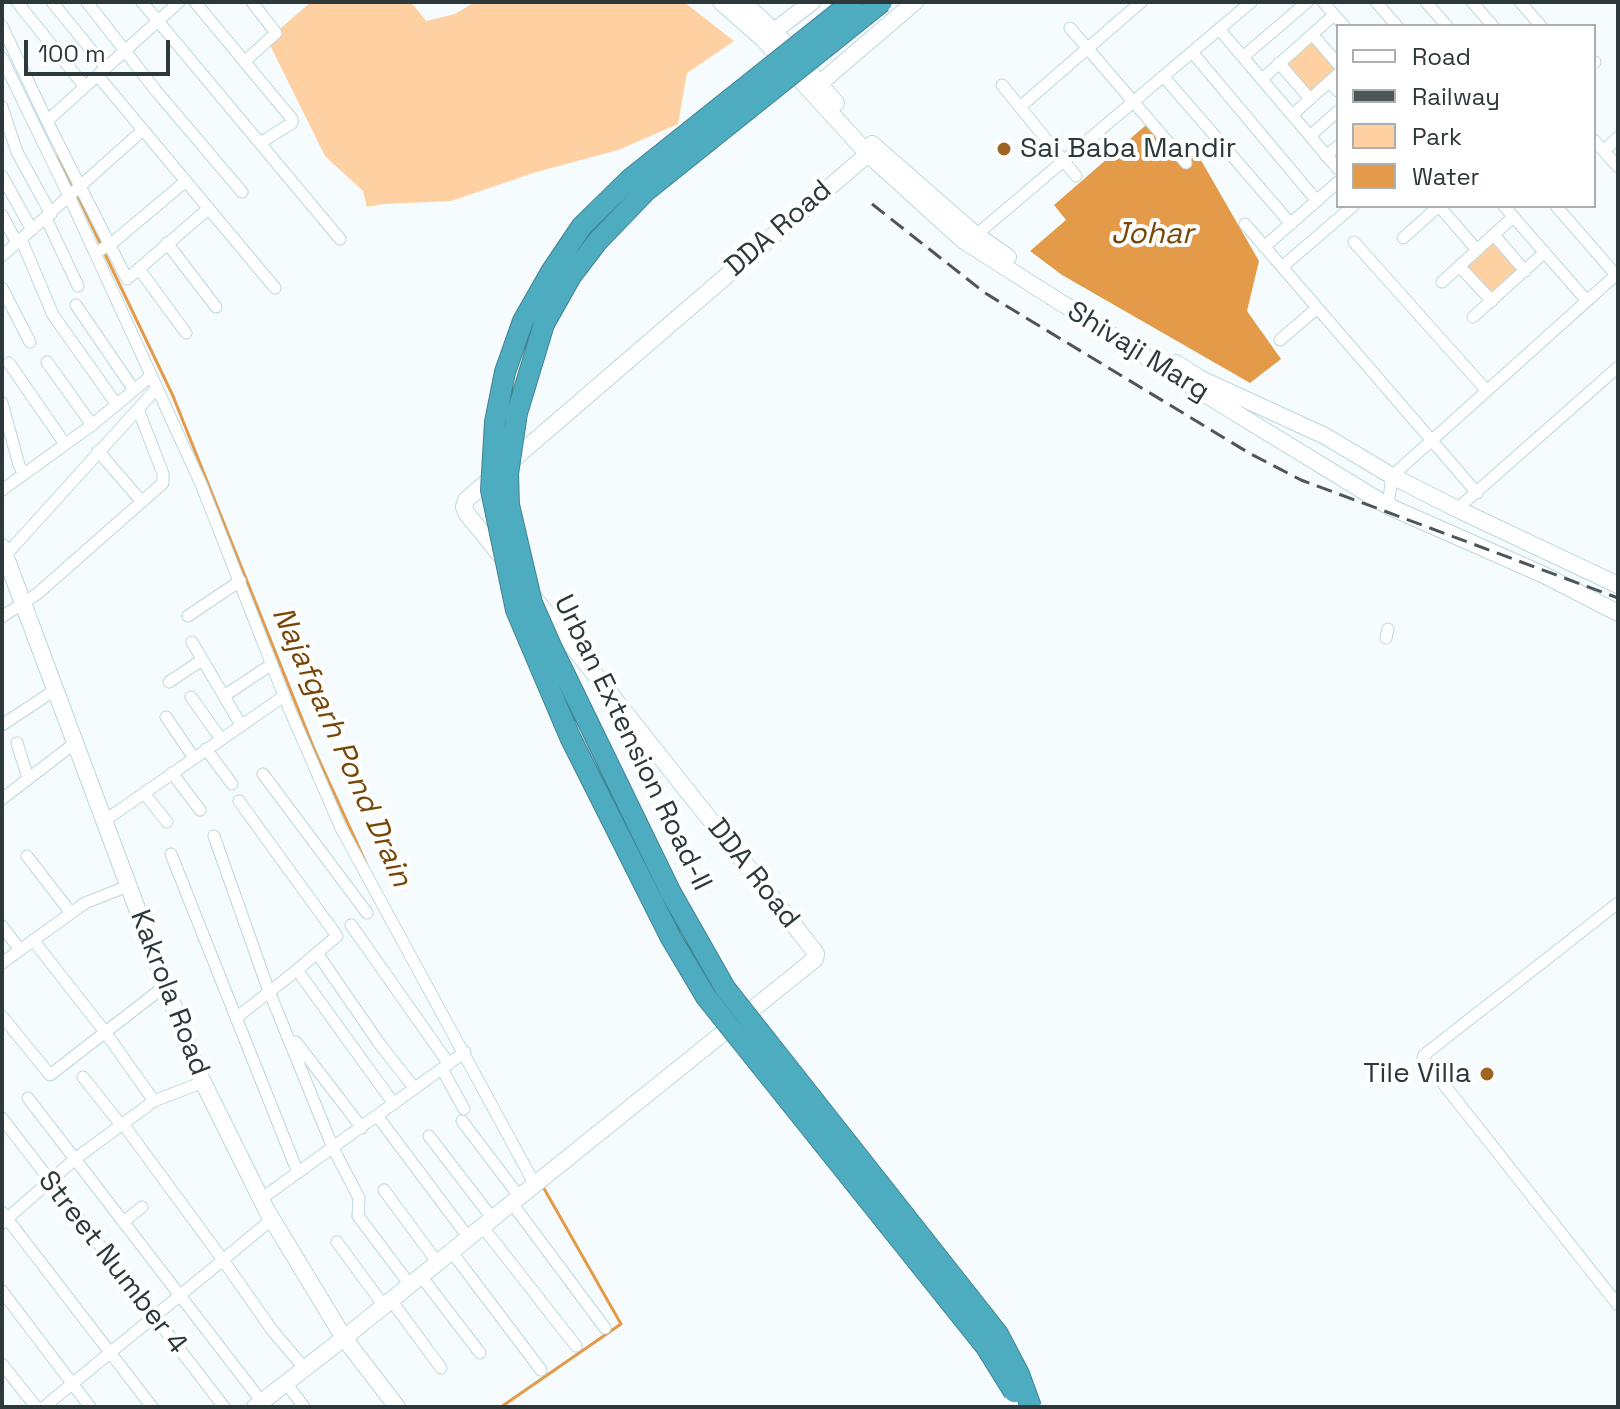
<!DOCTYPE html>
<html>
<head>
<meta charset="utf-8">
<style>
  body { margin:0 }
  #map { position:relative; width:1620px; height:1409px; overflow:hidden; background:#f6fbfd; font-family:"Space Grotesk",sans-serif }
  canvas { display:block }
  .frame { position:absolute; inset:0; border:4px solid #2d383b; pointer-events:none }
  .legend { position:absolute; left:1336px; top:24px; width:260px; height:184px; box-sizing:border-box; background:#fff; border:2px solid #abafb1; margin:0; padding:10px 14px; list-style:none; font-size:24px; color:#2d383b }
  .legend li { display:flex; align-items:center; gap:16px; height:40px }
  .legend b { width:40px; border:2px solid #abafb1 }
  .scale { position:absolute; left:24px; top:40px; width:146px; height:36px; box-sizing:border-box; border:4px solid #2d383b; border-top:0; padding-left:10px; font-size:24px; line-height:28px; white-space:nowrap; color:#2d383b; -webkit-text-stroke:6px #fff; paint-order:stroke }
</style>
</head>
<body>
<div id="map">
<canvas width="1620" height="1409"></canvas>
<div class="frame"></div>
<ul class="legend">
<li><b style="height:10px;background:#fff"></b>Road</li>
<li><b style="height:10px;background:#4d575a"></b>Railway</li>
<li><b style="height:22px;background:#ffd0a1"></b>Park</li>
<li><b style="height:22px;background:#e39b4a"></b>Water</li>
</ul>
<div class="scale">100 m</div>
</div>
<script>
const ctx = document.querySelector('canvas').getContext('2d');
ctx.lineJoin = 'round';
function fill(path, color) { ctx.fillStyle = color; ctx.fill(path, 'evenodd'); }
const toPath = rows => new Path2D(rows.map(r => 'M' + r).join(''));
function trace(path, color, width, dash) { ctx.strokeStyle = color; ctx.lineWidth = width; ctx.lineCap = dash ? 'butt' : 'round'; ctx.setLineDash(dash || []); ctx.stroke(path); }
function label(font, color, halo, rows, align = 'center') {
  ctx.font = font + ' "Space Grotesk",sans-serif'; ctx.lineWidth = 8; ctx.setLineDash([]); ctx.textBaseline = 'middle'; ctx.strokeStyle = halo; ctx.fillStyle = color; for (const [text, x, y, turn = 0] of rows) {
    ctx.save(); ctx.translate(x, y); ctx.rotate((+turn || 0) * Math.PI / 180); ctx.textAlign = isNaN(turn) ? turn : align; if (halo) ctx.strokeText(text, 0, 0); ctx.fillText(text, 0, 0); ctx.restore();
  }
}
fill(toPath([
  [311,2,411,2,426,21,455,14,475,2,684,2,734,41,687,73,678,124,618,150,536,172,451,201,383,204,367,207,363,191,325,156,269,43,282,27],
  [1314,41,1338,69,1310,95,1284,66],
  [1495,242,1518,269,1489,294,1466,268]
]), '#ffd0a1');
fill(toPath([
  [1146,125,1175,158,1198,155,1259,261,1247,311,1281,359,1250,383,1062,275,1030,251,1066,220,1054,205]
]), '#e39b4a');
trace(toPath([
  [58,155,74,188],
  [77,194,101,245],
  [104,252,173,396,314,749,366,863],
  [501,1407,621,1324,542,1185]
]), '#e39b4a', 3);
const street = toPath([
  [17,2,85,87],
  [52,2,106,68],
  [87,2,157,92,242,192],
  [142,2,340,239],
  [195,2,292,119,292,123,260,143],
  [1323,2,1344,26],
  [1376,2,1397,26],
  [1426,2,1447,26],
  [1472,2,1493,26],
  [1520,2,1541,26],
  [2,26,47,121,179,2],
  [1070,28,1186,163],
  [1219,29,1338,169],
  [1312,34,1338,64],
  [1192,52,1317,201],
  [1243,57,1307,2],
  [2,58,68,194,201,484,288,706,341,828,534,1183],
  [244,62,276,33,252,2],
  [1279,63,1310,99],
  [1594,63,1595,62],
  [98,76,275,288],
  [1164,77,1291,224],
  [1262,79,1334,15],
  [1329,82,1338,91],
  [1002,85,1076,176],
  [2,107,17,152,51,214],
  [1020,107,1141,2],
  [1292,115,1338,74],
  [47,121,127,279,208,209],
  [1310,136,1338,111],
  [1594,140,1618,167],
  [1604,151,1618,137],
  [1326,156,1338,146],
  [2,176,32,230],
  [1439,206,1477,250],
  [1504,206,1587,301],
  [1556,206,1616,275],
  [2,215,17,243],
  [46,218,78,286],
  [1245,224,1477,493],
  [976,235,1251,2],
  [1494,235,1525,271],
  [1403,238,1439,206],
  [21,239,53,315,117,405],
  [1354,242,1487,391],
  [167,243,216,307],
  [1264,247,1338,182],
  [95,253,111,244,186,181],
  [2,256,143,130],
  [1459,266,1492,301],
  [1282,267,1353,206],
  [139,269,186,333],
  [1442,282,1513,217],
  [2,288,30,342],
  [76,305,134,390],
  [1473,317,1545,252],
  [1280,340,1317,308],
  [47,362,92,425],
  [9,363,65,444],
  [2,403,19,465,24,474],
  [98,451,142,502],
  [2,490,92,425,151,376],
  [1388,506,1392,476,1618,273],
  [1457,509,1618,367],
  [5,556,157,388],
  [188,616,240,581],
  [2,617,37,594,163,483,163,474,138,409],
  [1386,638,1388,629],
  [192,642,241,725],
  [169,682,202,660],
  [224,696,272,664],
  [191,697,221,739],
  [166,717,194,758],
  [2,725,55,690],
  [17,743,28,778],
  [206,749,232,784],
  [172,773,200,810],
  [263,774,367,913],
  [144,793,167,822],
  [2,799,75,743],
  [239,801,337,936,297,970,394,1104],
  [104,821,284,696],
  [214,836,267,986,333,1148,359,1198,358,1216,410,1285],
  [171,854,298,1173],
  [27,856,71,913],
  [1618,903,1424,1055,1423,1058,1618,1305],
  [351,925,449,1064],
  [2,926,20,950],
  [33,940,105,1032,154,1101,203,1082],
  [317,953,379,1043,415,1089],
  [2,963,85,903,128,886],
  [2,1016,50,1075,165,986],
  [236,1018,297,970],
  [296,1042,362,1128],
  [442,1069,464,1109],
  [83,1077,121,1125],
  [28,1098,262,1402],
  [378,1117,468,1237],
  [2,1118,224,1407],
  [462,1121,519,1196],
  [429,1136,492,1218],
  [384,1190,437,1262],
  [261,1199,465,1052],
  [511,1202,605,1328],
  [2,1212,152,1407],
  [272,1219,223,1260,272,1330,305,1369],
  [123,1222,142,1207],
  [2,1223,75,1159,154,1101],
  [482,1226,576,1346],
  [337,1242,384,1306],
  [451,1251,541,1370],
  [421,1276,480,1353],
  [2,1291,90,1407],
  [391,1300,441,1368],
  [2,1364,36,1407],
  [286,1383,304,1407],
  [44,1407,223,1260,123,1124]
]);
const secondary = toPath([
  [721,2,763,39,868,154,964,241,1195,388,1388,506,1544,575,1618,613],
  [743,2,774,31,836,103],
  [774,31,812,2],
  [819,84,915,2],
  [872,144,976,235,1008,257],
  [1176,363,1201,379,1325,436,1392,476,1457,509,1618,585],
  [2,547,198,1072,267,1211,344,1338,397,1407],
  [506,562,467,514,464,507,466,500,868,154],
  [255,1407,344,1338,815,959,816,954,812,948,535,599]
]);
trace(street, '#bcd8de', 13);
trace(secondary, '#bcd8de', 18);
trace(street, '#fff', 11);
trace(secondary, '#fff', 16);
trace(toPath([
  [872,204,985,293,1249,453,1301,480,1618,598]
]), '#4d575a', 3, [16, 8]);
const highwayBridge = toPath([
  [852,2,630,179,582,226,551,272,523,321,505,372,495,422,491,490,516,610,570,737,671,938,706,997,986,1347,1014,1392],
  [882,2,646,191,597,242,571,276,544,324,517,413,508,474,509,505,532,603,551,646,671,893,725,988,998,1334,1019,1374,1031,1407]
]);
trace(highwayBridge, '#428391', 22, []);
trace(highwayBridge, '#4eacc0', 20);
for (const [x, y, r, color] of [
  [1004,149,8,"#9d6521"],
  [1487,1074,8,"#9d6521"]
]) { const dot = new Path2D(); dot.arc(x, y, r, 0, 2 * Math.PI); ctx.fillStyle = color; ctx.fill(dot); trace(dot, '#fff', 3); }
label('28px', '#2d383b', '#fff', [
  ["Sai Baba Mandir",1020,149],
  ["Tile Villa",1471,1074,"right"]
], 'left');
label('28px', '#2d383b', '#fff', [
  ["DDA Road",779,229,-41],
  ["Shivaji Marg",1138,352,32],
  ["Urban Extension Road-II",632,743,64],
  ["DDA Road",753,874,52],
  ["Kakrola Road",169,993,69],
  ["Street Number 4",112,1263,52]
]);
label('italic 30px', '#764707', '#fff', [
  ["Johar",1152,235],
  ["Najafgarh Pond Drain",341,747,66]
]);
</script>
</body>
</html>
